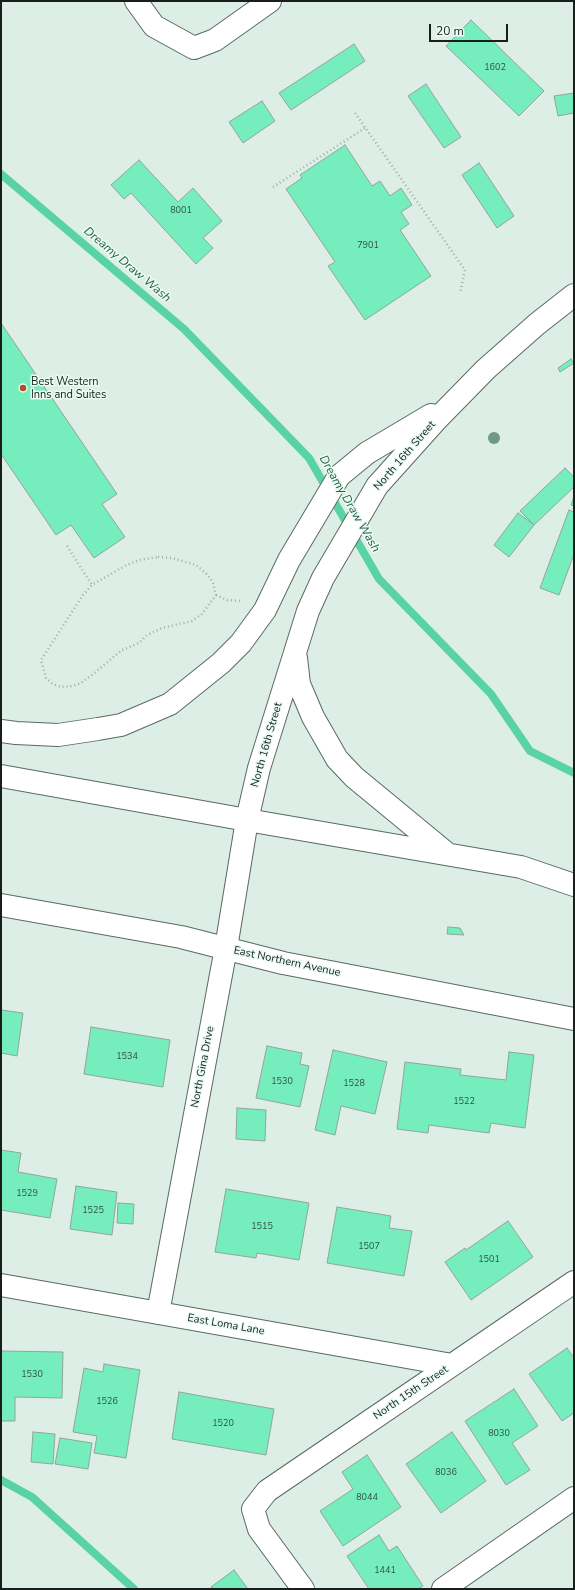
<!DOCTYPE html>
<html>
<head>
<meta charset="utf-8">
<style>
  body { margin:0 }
  #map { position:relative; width:575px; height:1590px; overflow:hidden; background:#dceee6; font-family:"Nunito Sans",sans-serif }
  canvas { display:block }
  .frame { position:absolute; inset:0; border:2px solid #181e1b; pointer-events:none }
  .scale { position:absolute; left:429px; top:24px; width:79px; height:18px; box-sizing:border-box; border:2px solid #181e1b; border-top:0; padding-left:5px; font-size:12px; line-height:14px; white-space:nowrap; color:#181e1b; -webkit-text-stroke:3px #e9fcf3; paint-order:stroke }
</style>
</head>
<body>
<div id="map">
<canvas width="575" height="1590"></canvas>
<div class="frame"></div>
<div class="scale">20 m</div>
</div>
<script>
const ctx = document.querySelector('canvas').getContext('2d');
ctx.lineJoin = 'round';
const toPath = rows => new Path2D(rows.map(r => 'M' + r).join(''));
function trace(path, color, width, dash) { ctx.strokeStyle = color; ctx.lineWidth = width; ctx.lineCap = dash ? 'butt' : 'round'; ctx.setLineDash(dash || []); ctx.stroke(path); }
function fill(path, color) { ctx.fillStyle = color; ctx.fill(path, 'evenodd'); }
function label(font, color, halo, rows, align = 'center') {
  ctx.font = font + ' "Nunito Sans",sans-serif'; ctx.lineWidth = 3; ctx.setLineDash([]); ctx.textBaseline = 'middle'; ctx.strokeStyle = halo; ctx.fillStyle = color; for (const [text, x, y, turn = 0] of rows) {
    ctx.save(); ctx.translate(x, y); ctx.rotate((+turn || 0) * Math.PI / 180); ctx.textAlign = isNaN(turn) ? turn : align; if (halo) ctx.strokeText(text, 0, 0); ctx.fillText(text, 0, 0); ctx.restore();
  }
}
trace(toPath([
  [1,174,184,329,309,458,379,579,491,694,530,751,574,773],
  [1,1480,32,1497,134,1589]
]), '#59d3a5', 8);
const building = toPath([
  [471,20,544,91,519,116,446,46,471,20],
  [354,44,365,61,291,110,279,93,354,44],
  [426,84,461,137,444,148,408,96,426,84],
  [574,93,574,113,558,116,554,96,574,93],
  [262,101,275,121,243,143,229,122,262,101],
  [345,145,372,186,380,181,390,196,401,188,412,205,401,212,409,224,400,230,431,276,365,320,328,266,335,262,286,189,302,178,300,175,345,145],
  [139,160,178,202,193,188,222,221,203,238,213,248,196,264,131,193,124,199,111,185,139,160],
  [479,163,514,216,497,228,462,175,479,163],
  [1,323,117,494,102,504,125,537,94,558,71,525,56,535,1,454,1,323],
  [571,359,574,363,560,372,558,368,571,359],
  [565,468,574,477,574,487,534,525,520,511,565,468],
  [574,496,574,506,571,505,574,496],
  [569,510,574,512,574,554,559,595,540,588,569,510],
  [518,513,534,525,509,557,494,545,518,513],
  [448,927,460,928,464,935,447,934,448,927],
  [1,1010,23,1013,17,1056,1,1053,1,1010],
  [91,1027,170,1040,163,1087,84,1074,91,1027],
  [267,1046,302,1053,300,1064,309,1066,300,1107,256,1098,267,1046],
  [333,1050,387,1062,375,1114,341,1106,335,1135,315,1130,333,1050],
  [509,1052,534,1055,525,1128,491,1123,489,1133,429,1125,428,1133,397,1129,405,1062,461,1069,460,1075,506,1080,509,1052],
  [237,1108,266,1110,265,1141,236,1139,237,1108],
  [1,1150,21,1153,18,1172,57,1179,50,1218,1,1210,1,1150],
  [76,1186,117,1192,112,1235,70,1229,76,1186],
  [226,1189,309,1203,299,1260,257,1253,256,1258,215,1252,226,1189],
  [118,1203,134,1204,133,1224,117,1223,118,1203],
  [337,1207,391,1216,389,1228,412,1231,404,1276,327,1263,337,1207],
  [508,1221,533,1257,471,1300,445,1262,465,1248,466,1250,508,1221],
  [567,1348,574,1358,574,1413,562,1421,529,1374,567,1348],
  [1,1351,63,1352,62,1398,15,1397,15,1421,1,1421,1,1351],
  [104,1364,140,1370,126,1458,94,1453,97,1436,73,1432,84,1368,103,1372,104,1364],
  [514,1389,538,1426,512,1443,530,1470,506,1485,465,1421,514,1389],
  [179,1392,274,1409,266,1455,172,1439,179,1392],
  [33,1432,55,1434,53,1464,31,1462,33,1432],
  [452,1432,486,1481,441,1513,406,1464,452,1432],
  [60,1438,92,1443,88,1469,55,1464,60,1438],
  [367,1455,401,1507,343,1546,320,1511,353,1489,342,1472,367,1455],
  [379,1535,389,1551,397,1546,423,1586,418,1589,369,1589,347,1556,379,1535],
  [234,1570,248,1589,213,1589,211,1587,234,1570]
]);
fill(building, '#75edbd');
trace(building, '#92a49b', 1);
const minor = toPath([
  [136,1,154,26,194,48,215,40,270,1],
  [1,905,181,937,283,963,574,1019],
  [1,1285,452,1365],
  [158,1313,226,948,247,820],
  [303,1589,259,1529,253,1509,267,1491,574,1282],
  [443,1589,574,1498]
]);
const major = toPath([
  [296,658,299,684,313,717,337,759,354,777,445,852],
  [1,731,16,733,58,735,98,729,121,725,170,704,221,663,241,643,265,610,289,560,339,476,367,453,431,415],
  [1,776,247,820,521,867,574,885],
  [247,820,259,768,308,611,323,578,377,486,438,418,486,369,537,324,574,295]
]);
trace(minor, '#5a6a63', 24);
trace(major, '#5a6a63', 24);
trace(toPath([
  [355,113,465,270,460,293],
  [273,187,365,128],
  [67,546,92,585],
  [158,557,172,558,196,565,208,575,213,583,216,595,202,614,192,621,162,628,147,635,139,643,122,650,92,675,81,683,73,686,61,687,53,684,46,678,41,660,83,595,92,585,125,566,139,560,158,557],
  [216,595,227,600,241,601]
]), '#a0afa8', 2.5, [1, 3]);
trace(minor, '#fff', 22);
trace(major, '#fff', 22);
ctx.fillStyle = '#729688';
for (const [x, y] of [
  [494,438]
]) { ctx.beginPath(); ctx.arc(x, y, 6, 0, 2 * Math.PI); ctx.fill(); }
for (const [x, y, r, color] of [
  [23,388,4,"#b44c28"]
]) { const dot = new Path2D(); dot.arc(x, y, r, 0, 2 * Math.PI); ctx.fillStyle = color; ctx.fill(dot); trace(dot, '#e9fcf3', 1.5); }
label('9px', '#2f5244', null, [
  ["1602",495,68],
  ["8001",181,211],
  ["7901",368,246],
  ["1534",127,1057],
  ["1530",282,1082],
  ["1528",354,1084],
  ["1522",464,1102],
  ["1529",27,1194],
  ["1525",93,1211],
  ["1515",262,1227],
  ["1507",369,1247],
  ["1501",489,1260],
  ["1530",32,1375],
  ["1526",107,1402],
  ["1520",223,1424],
  ["8030",499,1434],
  ["8036",446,1473],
  ["8044",367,1498],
  ["1441",385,1571]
]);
label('11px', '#181e1b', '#e9fcf3', [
  ["Best Western",31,382],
  ["Inns and Suites",31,395]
], 'left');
label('11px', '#181e1b', '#e9fcf3', [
  ["North 16th Street",405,456,-49],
  ["North 16th Street",267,745,-74],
  ["East Northern Avenue",287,962,12],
  ["North Gina Drive",203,1067,-79],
  ["East Loma Lane",226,1325,10],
  ["North 15th Street",411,1393,-34]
]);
label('italic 12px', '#2a5c48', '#e9fcf3', [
  ["Dreamy Draw Wash",127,265,40],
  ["Dreamy Draw Wash",349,504,60]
]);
</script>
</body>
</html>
